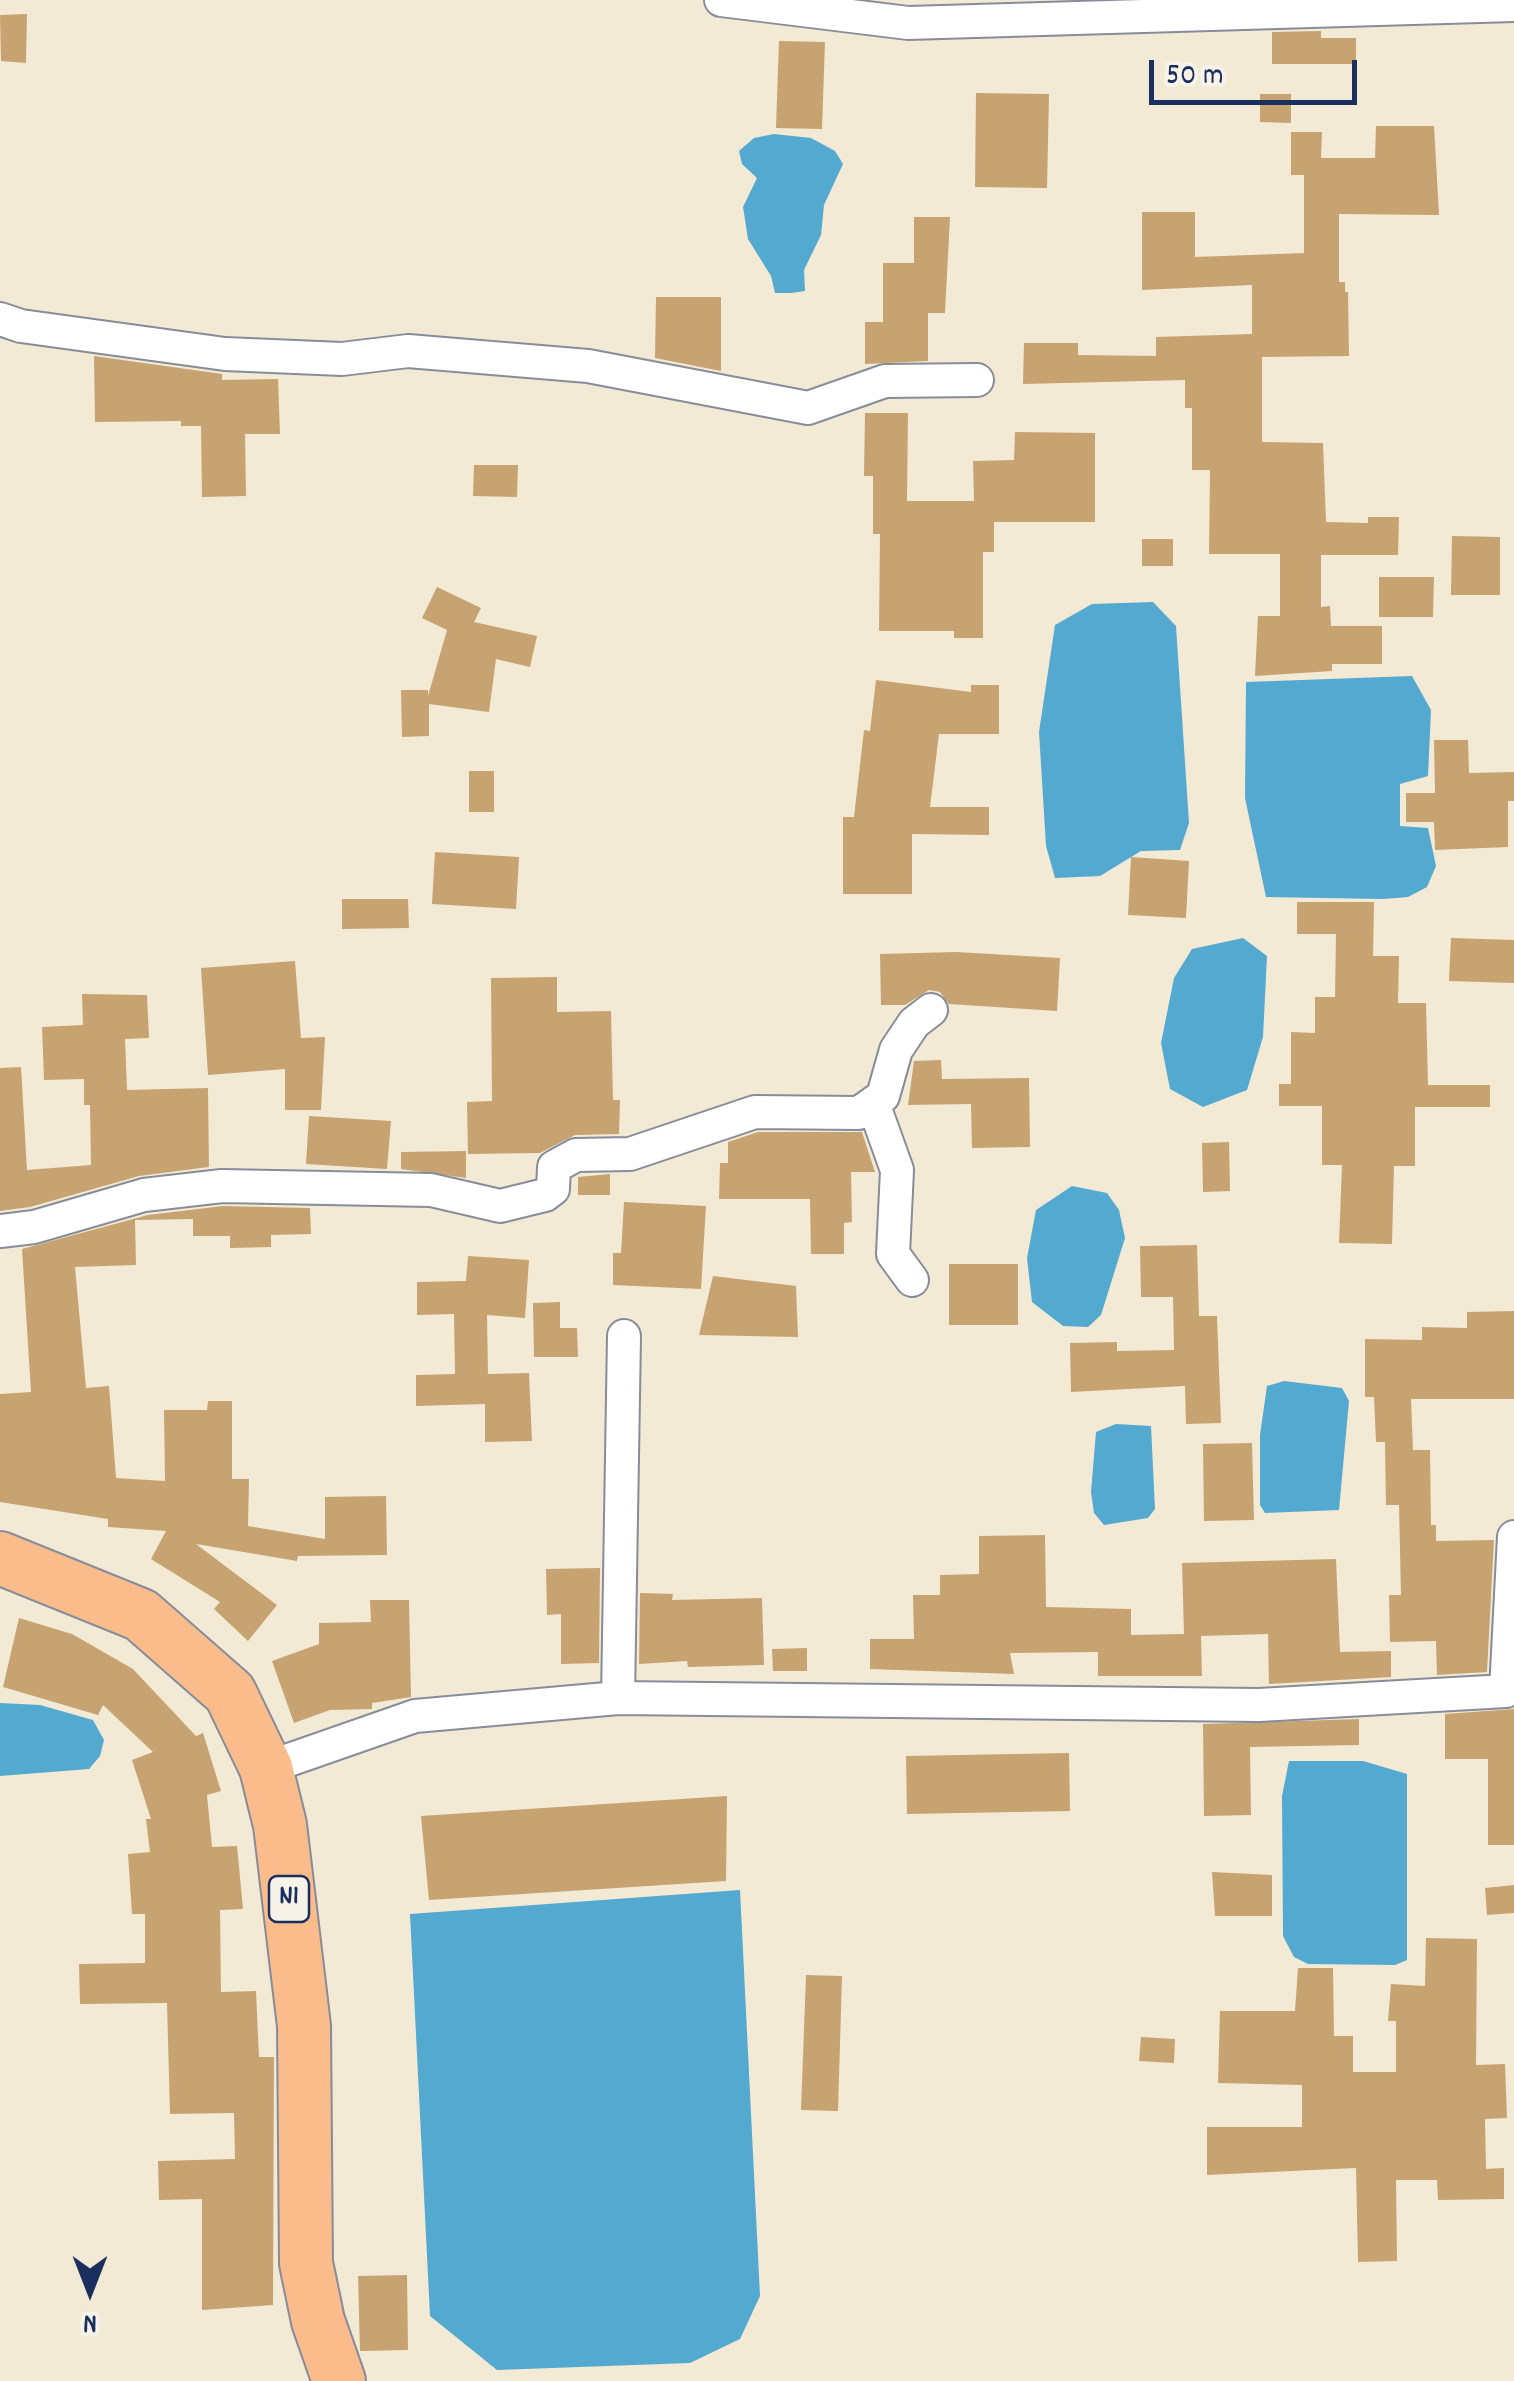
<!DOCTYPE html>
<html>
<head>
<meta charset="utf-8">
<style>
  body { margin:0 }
  #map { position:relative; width:1514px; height:2381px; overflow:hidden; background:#f2ead5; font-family:Dekko,sans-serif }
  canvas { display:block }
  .north { position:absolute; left:40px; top:2241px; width:100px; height:100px; -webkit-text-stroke:8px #f7f3e8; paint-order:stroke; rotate:180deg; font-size:28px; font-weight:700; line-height:40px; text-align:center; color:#1b2f5e }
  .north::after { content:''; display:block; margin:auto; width:35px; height:45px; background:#1b2f5e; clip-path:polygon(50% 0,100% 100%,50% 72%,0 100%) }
  .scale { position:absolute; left:1149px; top:60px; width:208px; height:45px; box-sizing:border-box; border:5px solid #1b2f5e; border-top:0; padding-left:12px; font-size:30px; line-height:35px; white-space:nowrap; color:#1b2f5e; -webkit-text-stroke:8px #f7f3e8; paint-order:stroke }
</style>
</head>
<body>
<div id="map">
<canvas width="1514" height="2381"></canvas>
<div class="north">N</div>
<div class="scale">50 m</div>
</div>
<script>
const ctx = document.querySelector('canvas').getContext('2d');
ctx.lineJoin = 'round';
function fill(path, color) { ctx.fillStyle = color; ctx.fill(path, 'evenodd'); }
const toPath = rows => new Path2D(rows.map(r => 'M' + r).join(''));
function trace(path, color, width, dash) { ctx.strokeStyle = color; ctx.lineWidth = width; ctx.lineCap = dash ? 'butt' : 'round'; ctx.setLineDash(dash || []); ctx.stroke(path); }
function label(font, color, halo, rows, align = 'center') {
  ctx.font = font + ' Dekko,sans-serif'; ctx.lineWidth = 8; ctx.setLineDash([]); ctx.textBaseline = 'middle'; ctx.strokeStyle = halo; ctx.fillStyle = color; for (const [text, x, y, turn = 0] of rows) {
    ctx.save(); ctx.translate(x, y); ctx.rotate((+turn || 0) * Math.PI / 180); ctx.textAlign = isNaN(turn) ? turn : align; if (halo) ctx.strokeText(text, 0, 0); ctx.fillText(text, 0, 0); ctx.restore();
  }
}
fill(toPath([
  [774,134,811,138,835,151,843,164,824,205,821,235,804,270,805,291,791,293,775,293,771,276,748,239,743,207,757,178,742,164,739,151,754,138],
  [1153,602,1176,626,1189,823,1180,850,1141,851,1100,876,1055,878,1046,846,1039,732,1055,625,1092,604],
  [1412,676,1431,710,1428,776,1400,784,1400,826,1428,828,1436,866,1427,887,1408,897,1383,899,1266,897,1245,798,1246,682],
  [1243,938,1267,956,1263,1037,1247,1090,1203,1107,1170,1089,1161,1043,1174,978,1192,949],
  [1072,1186,1107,1193,1119,1210,1125,1238,1101,1315,1088,1327,1063,1326,1032,1302,1027,1258,1036,1210],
  [1284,1381,1342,1388,1349,1401,1339,1510,1265,1513,1260,1505,1260,1435,1267,1386],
  [1116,1424,1151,1426,1155,1509,1148,1518,1104,1525,1094,1513,1091,1492,1096,1432],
  [0,1703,40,1705,93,1720,104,1740,100,1756,89,1769,0,1776],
  [1289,1761,1363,1761,1407,1774,1407,1960,1395,1965,1308,1964,1294,1957,1283,1936,1282,1796],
  [740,1890,760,2296,740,2339,690,2363,497,2370,430,2316,410,1914]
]), '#53a9d0');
fill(toPath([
  [27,14,26,63,1,61,0,15],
  [1321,31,1321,38,1356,38,1356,64,1272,64,1272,32],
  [779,41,825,42,822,129,776,128],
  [976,93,1049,94,1047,188,975,187],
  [1260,94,1291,94,1291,123,1260,122],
  [1376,126,1434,126,1439,215,1339,214,1339,282,1345,282,1345,292,1348,292,1349,356,1262,357,1262,442,1323,443,1326,522,1368,523,1368,517,1399,517,1398,555,1321,555,1321,607,1330,606,1331,626,1382,626,1382,664,1332,664,1332,671,1255,676,1258,616,1280,616,1280,554,1209,554,1210,470,1192,470,1192,408,1185,408,1185,380,1023,384,1024,343,1078,343,1078,355,1156,356,1156,337,1252,334,1252,285,1142,290,1142,212,1195,212,1195,257,1304,253,1304,175,1291,175,1291,132,1322,132,1321,158,1375,158],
  [914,217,950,217,945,313,928,313,928,361,865,364,865,322,883,322,883,263,914,263],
  [656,297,721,297,721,371,655,358],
  [94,356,222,374,222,380,278,379,280,434,245,434,246,496,202,497,201,426,181,426,181,421,95,422],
  [865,413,908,413,907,501,974,501,973,461,1014,460,1015,432,1095,433,1095,522,994,522,994,552,983,552,983,638,954,638,954,631,879,631,880,534,873,534,873,476,864,476],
  [474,465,518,465,517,497,473,496],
  [1452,536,1500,537,1500,595,1451,595],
  [1142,539,1173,539,1173,566,1142,566],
  [1379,577,1434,577,1433,617,1379,617],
  [437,587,481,608,474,622,537,636,530,667,496,659,489,712,429,704,429,736,402,737,401,690,428,690,428,696,447,630,422,618],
  [876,680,971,692,971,685,999,685,999,734,939,734,930,807,989,807,989,835,912,834,912,894,843,894,843,817,854,817,864,730,870,731],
  [1434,740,1468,740,1469,773,1514,772,1514,801,1508,801,1508,847,1435,850,1434,822,1406,822,1406,793,1435,793],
  [469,771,494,771,494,812,469,812],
  [435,852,519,857,516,909,432,904],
  [1131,857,1189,861,1186,918,1128,915],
  [342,899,408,899,409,928,342,929],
  [1297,902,1374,902,1373,956,1399,956,1398,1003,1426,1003,1428,1085,1490,1085,1490,1107,1415,1107,1415,1166,1394,1166,1392,1244,1339,1243,1342,1165,1322,1165,1322,1106,1279,1106,1279,1084,1291,1084,1291,1032,1315,1033,1315,997,1335,997,1336,934,1297,934],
  [1451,938,1514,940,1514,983,1449,981],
  [956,952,1060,958,1057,1011,949,1004,940,992,929,990,905,1005,881,1005,880,954],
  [295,961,301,1038,325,1037,321,1110,285,1110,285,1069,208,1075,201,968],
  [557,977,557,1012,611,1011,613,1100,620,1100,619,1134,575,1135,540,1153,468,1154,467,1102,492,1101,491,978],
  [82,994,147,995,149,1038,125,1039,127,1090,208,1088,209,1167,139,1176,30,1207,0,1211,0,1068,21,1067,27,1170,91,1165,90,1105,84,1105,84,1079,44,1080,42,1027,83,1025],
  [941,1060,942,1079,1029,1078,1030,1147,972,1148,971,1104,908,1105,914,1061],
  [309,1116,391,1121,387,1169,306,1164],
  [758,1132,862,1132,875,1172,851,1172,852,1222,844,1223,844,1254,811,1254,810,1199,719,1199,720,1163,728,1163,728,1142],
  [1229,1142,1230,1191,1203,1192,1202,1143],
  [466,1151,466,1178,401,1169,401,1152],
  [610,1174,610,1195,578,1195,578,1177],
  [624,1202,706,1206,701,1289,613,1285,613,1253,621,1253],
  [223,1206,310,1208,311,1234,271,1235,271,1247,230,1248,230,1236,193,1236,193,1219,135,1220,136,1265,75,1267,86,1388,109,1386,116,1478,165,1481,164,1410,207,1410,208,1401,232,1401,232,1479,249,1479,248,1526,325,1539,325,1497,386,1496,387,1555,298,1556,297,1561,196,1544,277,1605,248,1641,214,1609,220,1602,151,1559,166,1531,108,1527,108,1519,0,1502,0,1394,31,1392,22,1249,148,1215],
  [1197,1245,1199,1316,1217,1316,1221,1423,1186,1424,1185,1386,1071,1392,1070,1343,1117,1342,1117,1351,1174,1350,1173,1297,1141,1297,1140,1246],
  [468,1256,529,1260,525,1318,487,1315,488,1374,529,1373,532,1441,485,1442,485,1404,416,1406,416,1375,455,1374,454,1314,417,1315,417,1282,466,1281],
  [949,1264,1018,1264,1018,1325,949,1325],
  [713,1276,796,1286,798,1337,699,1335],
  [560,1302,560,1328,577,1328,578,1357,534,1357,533,1303],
  [1514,1311,1514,1399,1411,1399,1413,1450,1430,1450,1431,1525,1436,1525,1436,1541,1494,1540,1487,1672,1437,1675,1436,1641,1390,1642,1389,1595,1401,1595,1399,1505,1386,1505,1385,1442,1376,1442,1374,1397,1365,1397,1365,1339,1422,1340,1422,1327,1467,1328,1467,1312],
  [1252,1443,1254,1520,1204,1521,1203,1444],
  [1045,1535,1046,1607,1131,1609,1131,1635,1184,1634,1182,1563,1336,1559,1340,1652,1391,1651,1391,1677,1269,1684,1268,1634,1201,1636,1202,1676,1098,1676,1098,1652,1010,1653,1014,1674,870,1669,870,1639,914,1639,913,1595,940,1595,940,1575,979,1574,979,1536],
  [600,1568,599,1663,561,1664,561,1614,547,1615,546,1569],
  [640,1593,673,1594,672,1600,762,1598,764,1665,688,1667,687,1661,639,1664],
  [370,1600,409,1600,411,1697,372,1703,372,1709,330,1710,294,1723,272,1661,319,1644,319,1623,371,1622],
  [19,1618,72,1634,133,1669,196,1736,203,1733,221,1791,207,1795,212,1847,237,1846,243,1909,220,1910,221,1992,256,1991,259,2057,274,2057,273,2305,202,2310,202,2199,159,2200,158,2161,235,2159,234,2113,170,2114,167,2003,80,2004,79,1964,145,1963,145,1914,132,1914,128,1854,150,1852,146,1819,151,1819,132,1760,153,1752,103,1705,98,1715,3,1687],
  [807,1648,807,1671,773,1671,772,1649],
  [1514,1709,1514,1845,1488,1845,1488,1759,1445,1759,1445,1714],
  [1359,1719,1359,1745,1250,1747,1251,1815,1204,1816,1203,1724],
  [1069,1753,1070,1811,907,1814,906,1756],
  [727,1796,726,1881,429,1900,421,1816],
  [1212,1872,1272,1875,1272,1916,1215,1916],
  [1514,1885,1514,1913,1487,1915,1485,1888],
  [1426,1938,1477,1939,1476,2065,1505,2064,1507,2118,1485,2119,1486,2169,1504,2168,1504,2199,1438,2200,1437,2180,1396,2180,1397,2261,1358,2262,1356,2168,1207,2175,1207,2127,1302,2127,1302,2085,1218,2083,1220,2011,1295,2011,1298,1968,1333,1968,1334,2036,1353,2036,1353,2072,1396,2072,1396,2021,1388,2021,1391,1984,1425,1986],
  [806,1975,842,1976,838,2111,801,2110],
  [1141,2037,1175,2039,1174,2063,1139,2061],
  [407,2275,408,2350,360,2351,358,2276]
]), '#c7a372');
const minor = toPath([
  [721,0,908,23,1514,5],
  [0,319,21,326,225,354,342,359,408,351,588,366,808,408,885,381,977,380],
  [873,1103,897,1170,893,1254,912,1280],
  [0,1231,34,1227,144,1195,222,1186,431,1190,500,1206,545,1195,553,1189,554,1167,576,1155,630,1154,755,1112,859,1113,883,1096,896,1050,914,1023,931,1010],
  [618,1698,624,1336],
  [266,1768,415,1716,618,1698,1259,1705,1506,1691,1514,1537]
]);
const trunk = toPath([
  [0,1558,141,1615,230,1693,266,1768,280,1825,304,2026,306,2263,318,2321,339,2381]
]);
trace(minor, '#868c9a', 36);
trace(trunk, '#868c9a', 56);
trace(minor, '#fff', 32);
trace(trunk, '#f9bc8a', 52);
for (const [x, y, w] of [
  [289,1899,40]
]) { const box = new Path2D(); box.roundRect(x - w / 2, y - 23, w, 46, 8); ctx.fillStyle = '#f7f3e8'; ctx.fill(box); trace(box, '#1b2f5e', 2.5); }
label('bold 28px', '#1b2f5e', null, [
  ["N1",289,1899]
]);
</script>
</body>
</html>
